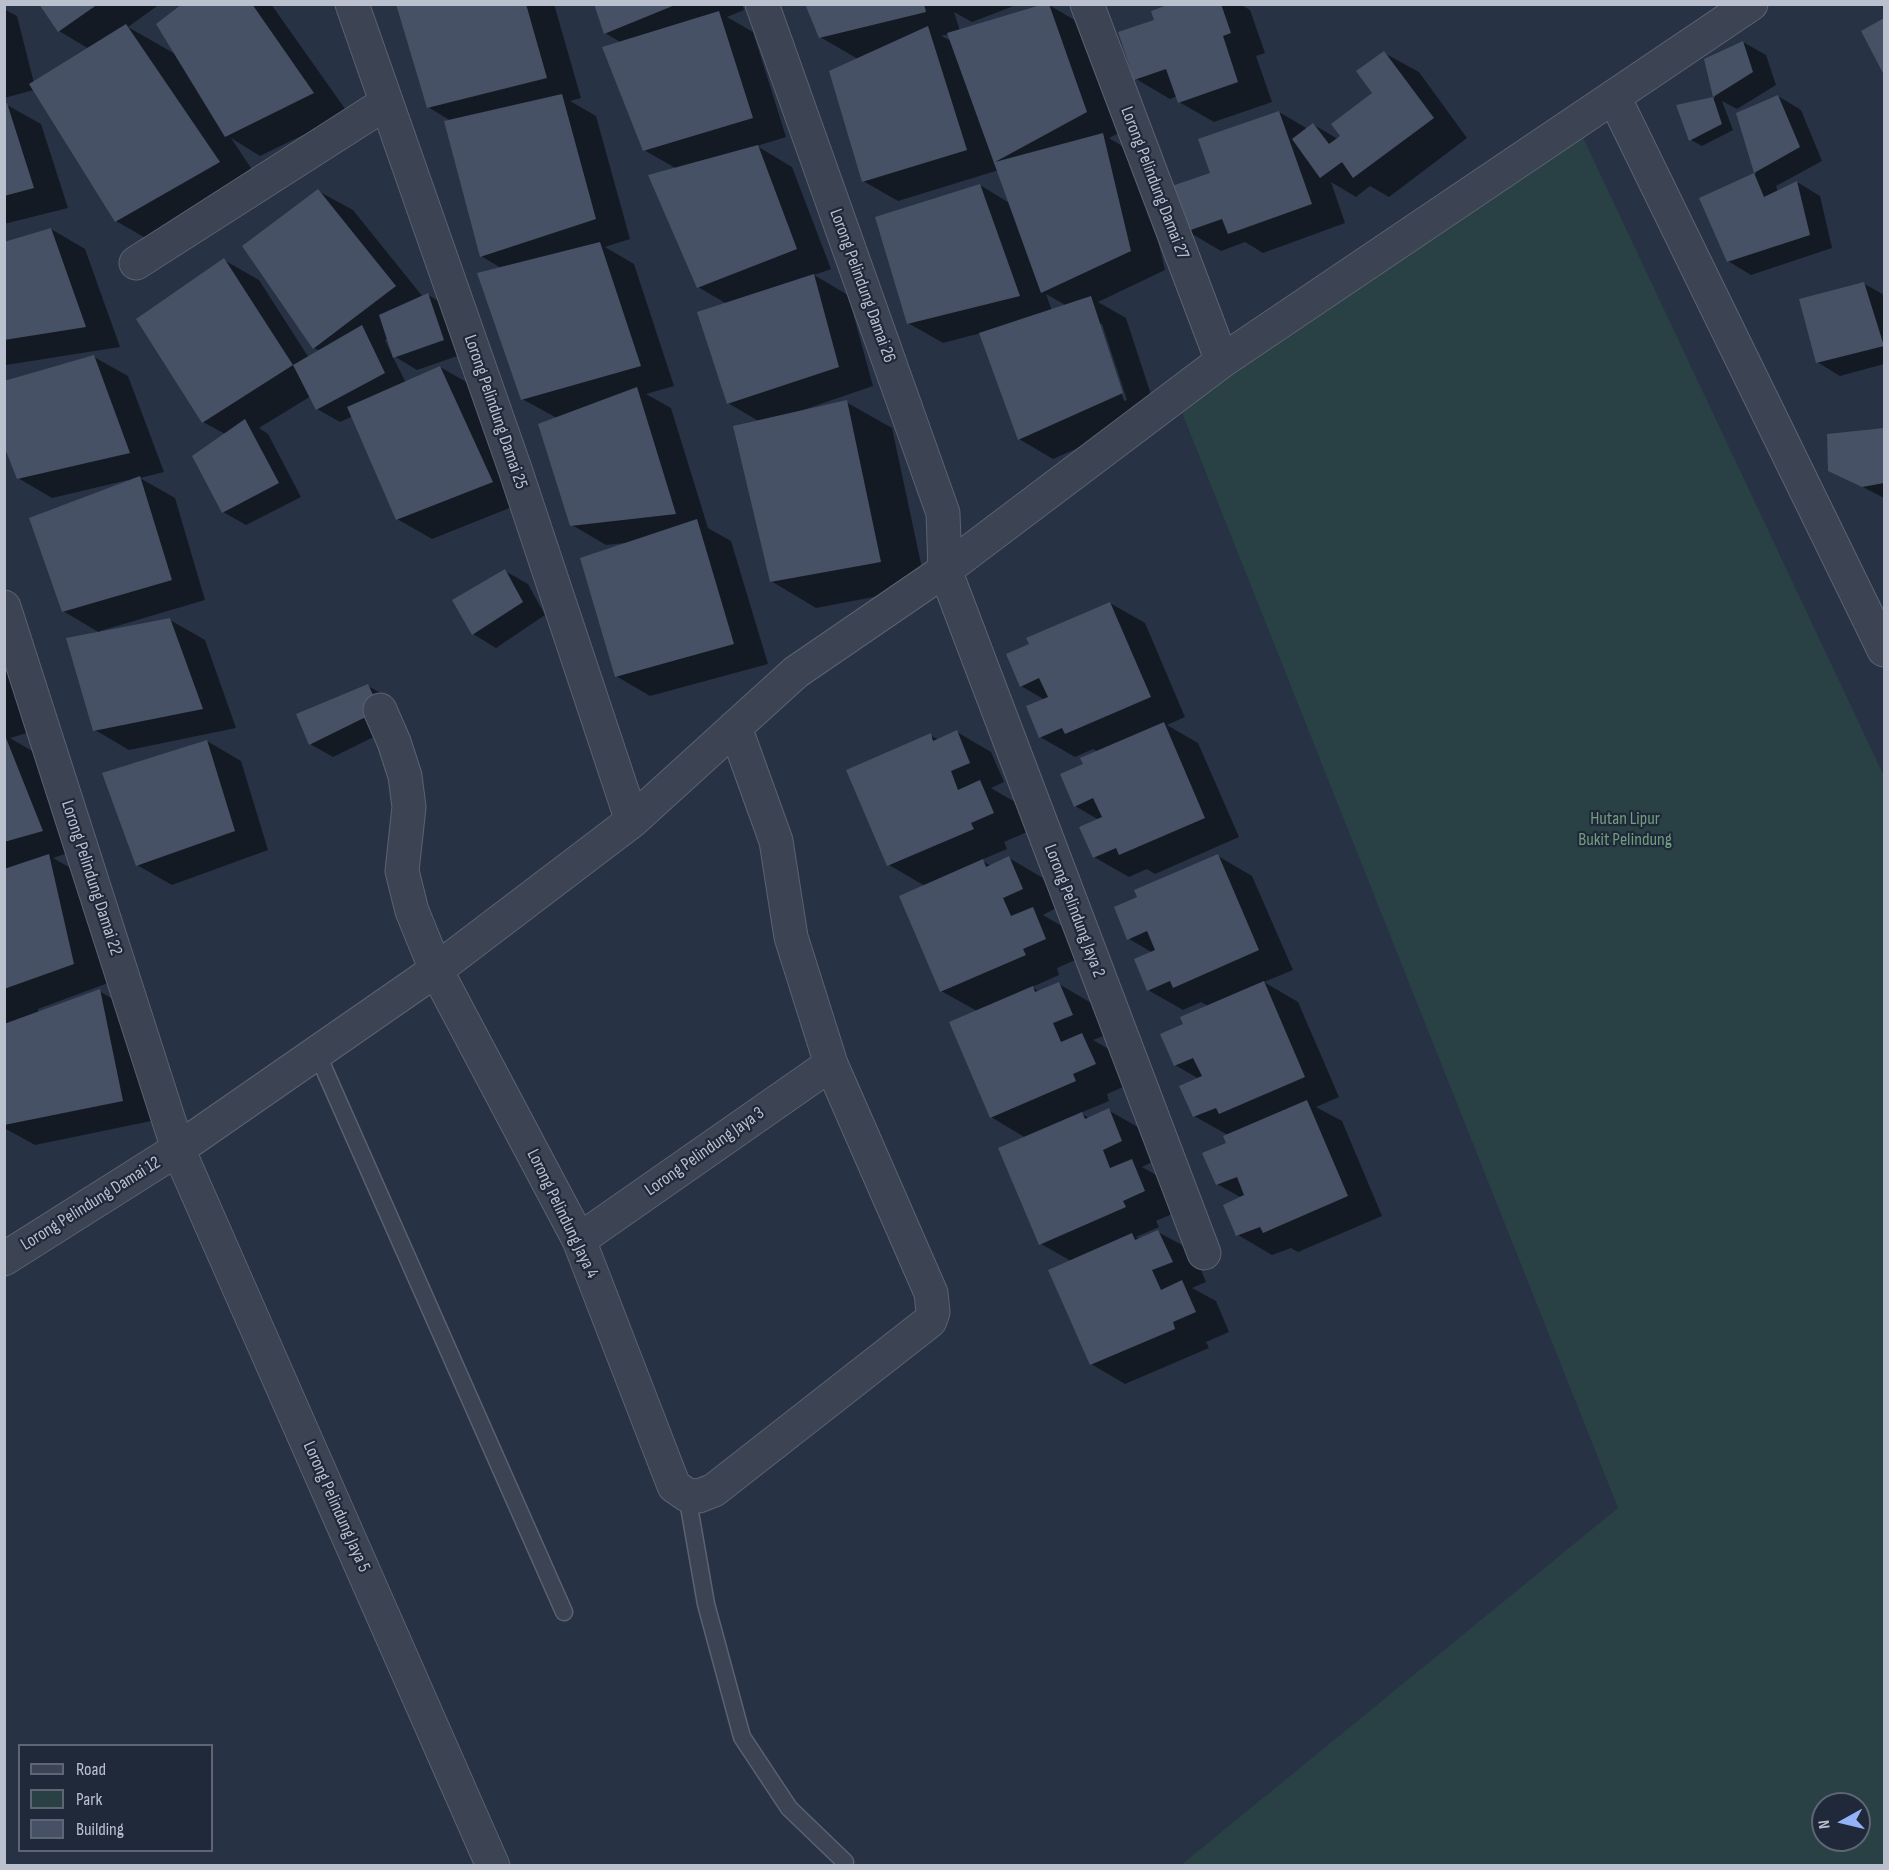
<!DOCTYPE html>
<html>
<head>
<meta charset="utf-8">
<style>
  body { margin:0 }
  #map { position:relative; width:1889px; height:1870px; overflow:hidden; background:#273244; font-family:"Sofia Sans Condensed",sans-serif }
  canvas { display:block }
  .frame { position:absolute; inset:0; border:6px solid #bac0cd; pointer-events:none }
  .legend { position:absolute; left:18px; top:1744px; width:195px; height:108px; box-sizing:border-box; background:#202939; border:2px solid #5e6574; margin:0; padding:8px 10px; list-style:none; font-size:18px; color:#bac0cd }
  .legend li { display:flex; align-items:center; gap:12px; height:30px }
  .legend b { width:30px; border:2px solid #5e6574 }
  .north { position:absolute; left:1811px; top:1792px; width:60px; height:60px; box-sizing:border-box; background:#202939; border:2px solid #5e6574; border-radius:50%; rotate:262deg; font-size:16px; font-weight:700; line-height:24px; text-align:center; color:#bac0cd }
  .north::after { content:''; display:block; margin:auto; width:21px; height:27px; background:#93b3f9; clip-path:polygon(50% 0,100% 100%,50% 72%,0 100%) }
</style>
</head>
<body>
<div id="map">
<canvas width="1889" height="1870"></canvas>
<div class="frame"></div>
<ul class="legend">
<li><b style="height:8px;background:#3c4454"></b>Road</li>
<li><b style="height:16px;background:#294045"></b>Park</li>
<li><b style="height:16px;background:#465166"></b>Building</li>
</ul>
<div class="north">N</div>
</div>
<script>
const ctx = document.querySelector('canvas').getContext('2d');
ctx.lineJoin = 'round';
function fill(path, color) { ctx.fillStyle = color; ctx.fill(path, 'evenodd'); }
const toPath = rows => new Path2D(rows.map(r => 'M' + r).join(''));
function trace(path, color, width, dash) { ctx.strokeStyle = color; ctx.lineWidth = width; ctx.lineCap = dash ? 'butt' : 'round'; ctx.setLineDash(dash || []); ctx.stroke(path); }
function label(font, color, halo, rows, align = 'center') {
  ctx.font = font + ' "Sofia Sans Condensed",sans-serif'; ctx.lineWidth = 4.5; ctx.setLineDash([]); ctx.textBaseline = 'middle'; ctx.strokeStyle = halo; ctx.fillStyle = color; for (const [text, x, y, turn = 0] of rows) {
    ctx.save(); ctx.translate(x, y); ctx.rotate((+turn || 0) * Math.PI / 180); ctx.textAlign = isNaN(turn) ? turn : align; if (halo) ctx.strokeText(text, 0, 0); ctx.fillText(text, 0, 0); ctx.restore();
  }
}
fill(toPath([
  [1579,129,1884,776,1884,1865,1181,1865,1618,1508,1179,405],
  [1823,1804,1859,1804,1859,1840,1823,1840]
]), '#294045');
fill(toPath([
  [41,4,160,4,128,27,177,55,185,4,271,4,348,113,260,156,231,138,265,189,161,247,116,221,34,90,4,98,4,9,17,16,34,83,89,49,59,31],
  [398,4,554,4,581,98,570,101,596,116,630,239,605,247,634,264,674,386,646,394,671,408,708,528,731,541,768,664,650,696,616,676,625,543,606,545,572,525,557,418,522,399,501,268,481,256,451,121,428,107],
  [595,4,742,4,744,10,727,17,753,32,786,137,757,146,792,167,831,269,814,275,848,295,873,386,803,410,804,412,846,402,892,428,926,587,816,608,771,581,760,422,728,403,727,304,698,287,677,169,644,150,622,43,605,33],
  [807,4,1019,4,972,22,954,12,960,31,1049,5,1083,25,1121,132,1109,138,1137,155,1165,270,1098,302,1126,318,1157,413,1053,459,1019,439,981,333,943,343,908,323,980,185,1011,204,999,170,898,201,863,181,858,59,820,37],
  [949,34,952,41,941,36],
  [1046,294,1067,306,1052,311],
  [1099,324,1102,324,1127,400,1124,401],
  [1175,4,1240,4,1250,10,1265,53,1256,56,1272,102,1214,122,1179,102,1177,96,1170,99,1136,79,1156,21],
  [1884,20,1884,72,1863,31],
  [1743,42,1766,55,1776,85,1737,109,1722,101,1733,130,1702,146,1691,140,1678,106,1715,98,1706,59],
  [1384,53,1419,72,1467,138,1389,197,1370,186,1356,197,1331,182,1345,223,1263,253,1245,242,1221,251,1187,231,1212,174,1279,112,1308,129,1314,125,1338,139,1374,94],
  [1778,96,1801,110,1822,161,1776,186,1778,192,1797,182,1820,196,1832,248,1751,275,1728,261,1701,199,1756,174,1737,114],
  [4,105,7,105,41,124,68,208,4,224],
  [318,191,353,210,423,297,428,295,451,308,466,353,417,370,392,355,406,383,440,367,475,387,527,501,432,539,397,519,353,416,340,422,317,409,311,396,259,428,268,434,301,497,246,525,223,512,225,434,203,422,224,260,259,280,309,358,320,351,314,348],
  [388,338,393,352,391,353,385,340],
  [51,229,85,249,120,347,6,365,4,364,4,243],
  [1863,283,1884,295,1884,364,1840,376,1817,362],
  [94,357,128,376,164,472,140,478,175,498,205,600,100,631,100,633,63,611,128,480,52,498,18,478],
  [1884,429,1884,498,1830,470,1829,436],
  [505,571,528,584,545,615,496,648,473,634],
  [1110,603,1145,623,1185,717,1167,725,1198,743,1239,837,1155,874,1147,869,1129,877,1094,857,1099,820,1075,806,1085,765,1098,752,1093,749,1075,757,1040,737,1045,700,1021,686],
  [170,620,205,640,236,728,129,750,95,730],
  [4,627,40,729,10,738,39,755,77,850,53,858,83,875,108,983,38,1009,38,1013,99,991,134,1011,156,1120,35,1145,4,1128],
  [368,686,391,699,402,723,333,757,310,744],
  [957,732,991,752,1004,782,991,788,1015,802,1027,832,1004,842,1007,849,981,860,991,866,1009,858,1043,878,1056,908,1043,915,1067,929,1080,958,1057,968,1059,975,1032,987,1040,992,1059,984,1093,1004,1106,1035,1093,1040,1117,1054,1130,1084,1107,1094,1109,1101,1080,1113,1089,1118,1108,1110,1143,1130,1156,1160,1142,1167,1167,1181,1179,1211,1156,1221,1159,1227,1136,1237,1140,1239,1158,1232,1193,1251,1206,1282,1192,1288,1216,1301,1229,1332,1206,1342,1209,1348,1125,1384,1091,1364,1071,1261,1041,1244,1026,1138,991,1117,977,1011,941,991,925,886,889,865,930,735,939,740],
  [207,741,241,761,268,850,172,885,137,865],
  [1218,856,1252,876,1293,970,1264,982,1298,1002,1339,1097,1316,1107,1342,1121,1382,1216,1298,1252,1291,1248,1272,1255,1238,1235,1242,1198,1217,1184,1228,1144,1228,1135,1194,1116,1199,1079,1175,1065,1185,1024,1208,1006,1201,1002,1183,1010,1148,990,1153,953,1129,939,1139,898]
]), '#0007');
fill(toPath([
  [39,4,98,4,58,32],
  [182,4,252,4,314,93,225,137,156,24],
  [396,4,526,4,547,78,427,108],
  [594,4,675,4,675,5,604,34],
  [805,4,924,4,926,12,819,38],
  [1044,4,1049,4,1087,112,995,162,1103,133,1131,251,1041,293,947,33],
  [1170,4,1221,4,1231,33,1223,36,1238,82,1178,103,1166,69,1134,80,1118,32,1154,20,1151,11],
  [719,11,753,118,643,151,602,47],
  [1884,18,1884,75,1861,31],
  [126,24,220,162,115,222,29,84],
  [928,26,967,150,862,182,829,71],
  [1743,41,1753,72,1713,97,1704,59],
  [1384,51,1434,118,1353,178,1342,162,1320,178,1292,139,1313,123,1329,144,1340,136,1331,124,1372,93,1356,71],
  [562,94,596,219,480,257,444,121],
  [1778,95,1800,147,1754,173,1736,113],
  [1713,97,1722,124,1689,141,1676,105],
  [7,103,34,188,4,196,4,104],
  [1279,111,1312,204,1228,234,1222,219,1185,232,1169,187,1210,173,1198,139],
  [758,145,797,249,697,288,648,175],
  [1754,173,1764,197,1797,181,1810,235,1727,262,1699,198],
  [980,184,1020,296,907,324,875,217],
  [318,189,396,286,313,349,242,246],
  [51,228,86,327,4,340,4,242],
  [600,242,641,366,521,400,477,273],
  [224,258,293,365,362,325,385,373,316,410,293,365,202,423,136,319],
  [814,274,839,367,727,404,697,312],
  [1864,282,1884,346,1816,363,1799,299],
  [428,293,444,340,393,358,379,315],
  [1091,296,1123,393,1018,440,979,333],
  [94,355,130,453,17,479,4,446,4,381],
  [440,366,493,482,396,520,347,407],
  [637,387,676,514,570,526,538,424],
  [847,400,881,562,770,582,733,426],
  [245,419,279,483,222,513,192,456],
  [1884,428,1884,483,1862,487,1828,471,1827,434],
  [140,476,172,580,62,612,29,518],
  [697,519,734,644,615,677,580,558],
  [505,569,523,602,472,635,452,600],
  [1110,602,1151,697,1065,734,1062,728,1039,738,1026,706,1048,697,1039,678,1020,687,1006,654,1029,644,1026,638],
  [170,618,203,709,93,731,66,638],
  [368,684,380,710,309,745,296,714],
  [1164,722,1205,818,1119,855,1116,848,1093,858,1079,827,1102,817,1093,798,1074,807,1060,774,1083,764,1080,758],
  [957,730,970,763,951,771,958,790,980,780,994,813,971,823,974,829,887,866,846,770,931,733,933,741],
  [4,733,43,831,4,842],
  [207,740,235,831,136,866,102,773],
  [49,854,74,964,4,989,4,869],
  [1218,854,1259,950,1173,988,1170,981,1147,991,1134,959,1155,950,1147,931,1127,940,1114,907,1137,897,1134,890],
  [1009,856,1023,889,1003,898,1011,916,1033,907,1046,939,1023,949,1026,955,940,992,899,896,983,859,986,867],
  [1264,981,1305,1077,1219,1114,1216,1108,1193,1117,1179,1086,1202,1076,1193,1058,1174,1066,1160,1034,1183,1024,1180,1017],
  [1059,982,1073,1015,1053,1023,1061,1042,1082,1033,1096,1064,1073,1074,1076,1081,990,1118,949,1022,1033,986,1035,992],
  [100,989,123,1101,4,1125,4,1024],
  [1307,1100,1348,1196,1263,1233,1260,1227,1236,1236,1223,1205,1244,1195,1237,1177,1216,1185,1202,1153,1226,1143,1223,1136],
  [1109,1108,1122,1141,1103,1150,1110,1168,1132,1159,1145,1191,1123,1201,1126,1207,1039,1245,998,1148,1082,1112,1085,1119],
  [1158,1230,1173,1262,1152,1270,1161,1290,1182,1280,1196,1312,1173,1322,1175,1329,1090,1365,1048,1270,1132,1233,1135,1240]
]), '#465166');
const lane = toPath([
  [317,1053,564,1612],
  [687,1495,706,1604,742,1737,789,1808,845,1862]
]);
const street = toPath([
  [352,4,515,469,632,821],
  [762,4,943,513,945,570,1204,1253],
  [1087,4,1222,361],
  [1614,97,1884,650],
  [136,263,386,103],
  [4,607,178,1149,493,1866],
  [380,710,394,742,405,776,409,807,402,871,412,911,436,970,579,1240,674,1486,687,1495,699,1496,714,1490,930,1321,933,1312,931,1293,831,1064,791,937,776,841,735,727],
  [579,1240,831,1064],
  [4,1259,178,1149,436,970,632,821,796,672,945,570,1222,361,1751,4]
]);
trace(lane, '#5a6271', 19);
trace(street, '#5a6271', 35);
trace(lane, '#3c4454', 16);
trace(street, '#3c4454', 33);
label('18px', '#bac0cd', '#202939', [
  ["Lorong Pelindung Damai 27",1154,183,69],
  ["Lorong Pelindung Damai 26",862,286,70],
  ["Lorong Pelindung Damai 25",495,412,71],
  ["Lorong Pelindung Damai 22",91,878,72],
  ["Lorong Pelindung Jaya 2",1074,911,69],
  ["Lorong Pelindung Jaya 3",705,1152,-35],
  ["Lorong Pelindung Damai 12",91,1204,-32],
  ["Lorong Pelindung Jaya 4",562,1214,64],
  ["Lorong Pelindung Jaya 5",336,1507,66]
]);
label('18px', '#709e7e', '#202939', [
  ["Hutan Lipur",1625,819],
  ["Bukit Pelindung",1625,840]
]);
</script>
</body>
</html>
